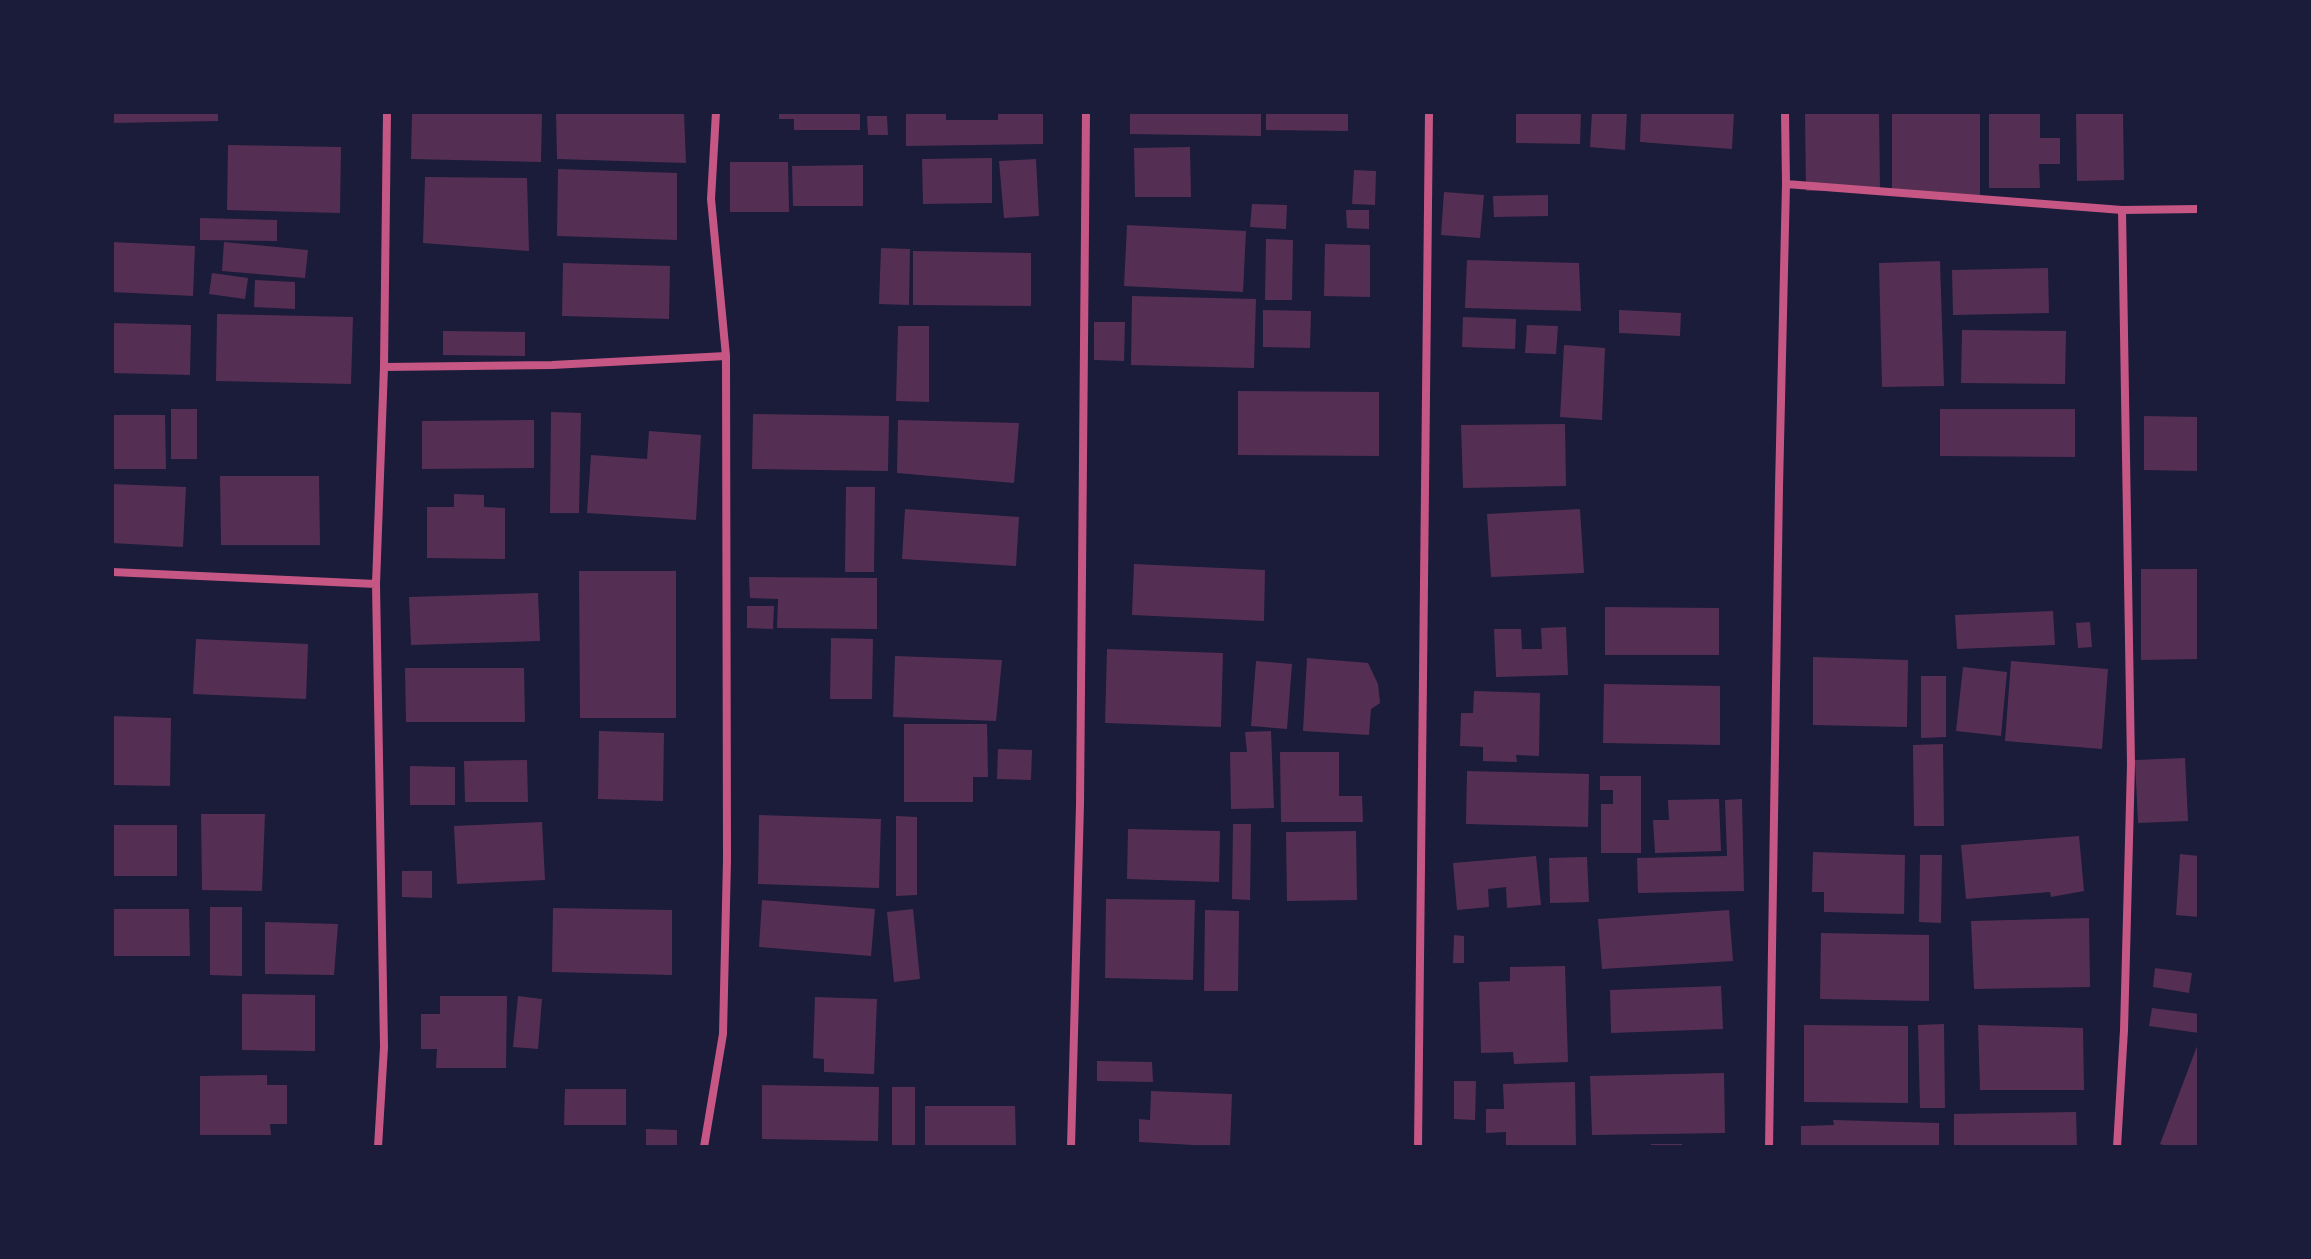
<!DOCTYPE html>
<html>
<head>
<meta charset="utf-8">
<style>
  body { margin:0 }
  #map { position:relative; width:2311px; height:1259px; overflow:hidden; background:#1b1b3a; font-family:Lato,sans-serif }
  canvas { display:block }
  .frame { position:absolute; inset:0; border:114px solid #1b1b3a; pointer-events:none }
</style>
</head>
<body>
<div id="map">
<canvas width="2311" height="1259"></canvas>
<div class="frame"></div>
</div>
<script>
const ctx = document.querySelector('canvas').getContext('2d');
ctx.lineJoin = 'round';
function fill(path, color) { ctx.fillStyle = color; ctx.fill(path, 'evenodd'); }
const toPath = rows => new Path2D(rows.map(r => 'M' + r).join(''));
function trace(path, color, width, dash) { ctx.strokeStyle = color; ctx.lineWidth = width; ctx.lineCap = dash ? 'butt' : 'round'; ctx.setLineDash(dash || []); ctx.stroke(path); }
fill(toPath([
  [112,112,218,112,218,121,112,123],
  [412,112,542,112,541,162,411,159],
  [556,112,684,112,686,163,557,159],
  [779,112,860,112,860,130,794,130,794,119,779,119],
  [906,112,946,112,946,120,998,120,998,112,1043,112,1043,144,906,146],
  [1130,112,1261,112,1261,136,1130,134],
  [1266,112,1348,112,1348,131,1266,130],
  [1516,112,1581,112,1580,144,1516,143],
  [1592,112,1627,112,1625,150,1590,147],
  [1641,112,1734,112,1732,149,1640,142],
  [1805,112,1879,112,1880,190,1806,191],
  [1892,112,1980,112,1980,197,1892,196],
  [1989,112,2040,112,2040,138,2060,138,2060,164,2039,164,2040,188,1989,188],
  [2076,112,2123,112,2124,180,2077,181],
  [867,116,887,116,888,135,868,135],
  [228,145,341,147,340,213,227,210],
  [1190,147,1191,197,1135,197,1134,148],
  [992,158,992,203,923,204,922,159],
  [1036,159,1039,216,1004,218,999,161],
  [730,162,788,162,789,212,730,212],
  [863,165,863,206,793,206,792,166],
  [558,169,677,173,677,240,557,236],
  [1354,170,1376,171,1375,205,1352,204],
  [425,177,527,178,529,251,423,243],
  [1444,192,1484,195,1480,238,1441,235],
  [1548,195,1548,216,1494,217,1493,196],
  [1252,204,1287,205,1286,229,1250,227],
  [1346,210,1369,210,1369,229,1347,228],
  [200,218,277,220,277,241,200,240],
  [1127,225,1246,231,1243,292,1124,286],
  [1266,239,1293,240,1292,300,1265,300],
  [112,242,195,246,193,296,112,292],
  [224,242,308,250,305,278,222,271],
  [1325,244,1370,245,1370,297,1324,296],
  [881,248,910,249,909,305,879,304],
  [913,251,1031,253,1031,306,913,305],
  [1467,260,1579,263,1581,311,1465,308],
  [1940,261,1944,386,1882,387,1879,263],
  [563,263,670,266,669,319,562,316],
  [2048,268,2049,313,1953,315,1952,270],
  [212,273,248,278,245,299,209,294],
  [255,280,295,282,295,309,254,307],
  [1132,296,1256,299,1254,368,1131,365],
  [1263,310,1311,311,1310,348,1263,347],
  [1619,310,1681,313,1680,336,1619,333],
  [217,314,353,317,351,384,216,381],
  [1463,317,1516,319,1515,349,1462,347],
  [1094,322,1125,322,1124,361,1094,360],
  [112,323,191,325,190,375,112,373],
  [1527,325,1558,326,1556,354,1525,353],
  [898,326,929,326,929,402,896,401],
  [1962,330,2066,331,2065,384,1961,383],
  [443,331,525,332,525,356,443,355],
  [1564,345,1605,348,1602,420,1560,417],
  [1238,391,1379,392,1379,456,1238,455],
  [171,409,197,409,197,459,171,459],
  [1940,409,2075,409,2075,457,1940,456],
  [551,412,581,413,579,513,550,513],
  [753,414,889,416,888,471,752,469],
  [112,415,165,415,166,469,112,469],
  [2144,416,2199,417,2199,471,2144,470],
  [534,420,534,468,422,469,422,421],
  [898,420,1019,423,1014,483,897,473],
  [1565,424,1566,486,1463,488,1461,425],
  [649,431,701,435,696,520,587,513,591,455,647,459],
  [220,476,319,476,320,545,221,545],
  [112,484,186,487,183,547,112,543],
  [846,487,875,487,874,572,845,572],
  [454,494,484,495,484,507,505,508,505,559,427,558,427,507,454,507],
  [905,509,1019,517,1016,566,902,559],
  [1580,509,1584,573,1491,577,1487,514],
  [1134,564,1265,570,1264,621,1132,615],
  [2141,569,2199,569,2199,659,2141,660],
  [579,571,676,571,676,718,580,718],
  [749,577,877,578,877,629,777,628,778,599,750,598],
  [538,593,540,641,411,645,409,597],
  [747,606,774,606,773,629,747,628],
  [1605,607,1719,608,1719,655,1605,655],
  [2053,611,2055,645,1957,649,1955,615],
  [2090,622,2092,647,2078,648,2076,623],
  [1566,627,1568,675,1496,677,1494,629,1521,629,1522,649,1542,649,1541,628],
  [831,638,873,639,872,699,830,699],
  [196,639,308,644,306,699,193,694],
  [1107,649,1223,653,1221,727,1105,723],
  [895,656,1002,660,996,721,893,717],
  [1813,657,1908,660,1907,727,1813,725],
  [1307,658,1368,663,1378,684,1380,703,1371,709,1369,735,1303,731],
  [1256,661,1292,664,1287,729,1251,726],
  [2011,661,2108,669,2102,749,2005,741],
  [1963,667,2007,672,2001,736,1956,731],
  [405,668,524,668,525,722,406,722],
  [1921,676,1946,676,1946,737,1921,738],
  [1604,684,1720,686,1720,745,1603,743],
  [1474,691,1540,693,1539,756,1516,755,1517,762,1483,761,1483,747,1460,746,1461,713,1473,713],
  [112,716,171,718,170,786,112,785],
  [904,724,987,724,988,777,973,777,973,802,904,802],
  [599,731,664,733,663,801,598,799],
  [1271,731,1274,808,1231,809,1230,752,1247,752,1245,732],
  [1943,744,1944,826,1914,826,1913,745],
  [998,749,1032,750,1031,780,997,779],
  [1280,752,1339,752,1339,796,1362,796,1363,822,1281,822],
  [2185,758,2188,821,2138,823,2135,760],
  [527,760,528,802,465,802,464,761],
  [410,766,455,767,455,805,410,805],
  [1467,771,1589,774,1588,827,1466,824],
  [1600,776,1641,776,1641,853,1601,853,1601,804,1613,804,1613,790,1600,790],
  [1719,799,1721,851,1655,853,1653,820,1669,820,1668,800],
  [1742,799,1744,891,1638,893,1637,858,1727,856,1725,800],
  [201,814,265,814,262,891,202,890],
  [759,815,881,819,879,888,758,884],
  [896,816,917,817,917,895,896,896],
  [542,822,545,880,457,884,454,826],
  [1233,824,1251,824,1250,900,1232,899],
  [112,825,177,825,177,876,112,876],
  [1128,829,1220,831,1219,882,1127,879],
  [1356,831,1357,900,1287,901,1286,832],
  [2079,836,2084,891,2051,897,2050,892,1966,899,1961,845],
  [1813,852,1905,855,1904,914,1824,912,1824,892,1812,892],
  [2180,854,2199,856,2199,917,2176,915],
  [1920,855,1942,855,1941,923,1919,922],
  [1536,856,1541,905,1507,908,1506,887,1488,889,1489,907,1457,910,1453,863],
  [1587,857,1589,902,1550,903,1549,858],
  [402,871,432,871,432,898,402,897],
  [1106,899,1195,900,1193,980,1105,978],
  [762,900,875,909,871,956,759,947],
  [210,907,242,907,242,976,210,975],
  [553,908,672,910,672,975,552,972],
  [112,909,189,909,190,956,112,956],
  [913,909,920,979,894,982,887,912],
  [1205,910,1239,911,1238,991,1204,991],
  [1729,910,1733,961,1602,969,1598,919],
  [2089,918,2090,987,1974,989,1971,921],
  [265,922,338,924,334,975,265,974],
  [1821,933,1929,935,1929,1001,1820,999],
  [1454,935,1464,936,1464,963,1453,963],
  [1565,966,1568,1062,1514,1064,1513,1052,1481,1053,1479,982,1510,981,1510,967],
  [2155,968,2192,973,2189,993,2153,987],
  [1721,986,1723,1029,1611,1033,1610,990],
  [242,994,315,995,315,1051,242,1050],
  [440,996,507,996,506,1068,436,1068,437,1049,421,1049,421,1014,440,1014],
  [518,996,542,999,538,1049,513,1047],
  [815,997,877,999,874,1074,824,1072,824,1059,813,1058],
  [2152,1008,2199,1014,2199,1033,2149,1026],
  [1944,1024,1945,1108,1920,1108,1918,1025],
  [1804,1025,1908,1026,1908,1103,1804,1102],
  [1978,1025,2083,1028,2084,1090,1980,1090],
  [2199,1041,2199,1147,2169,1147,2160,1144],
  [1097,1061,1152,1062,1153,1082,1097,1081],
  [1724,1073,1725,1133,1592,1135,1590,1076],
  [267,1075,267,1085,287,1085,287,1124,270,1124,271,1135,200,1135,200,1076],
  [1454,1081,1476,1081,1475,1120,1454,1119],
  [1575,1082,1576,1147,1506,1147,1506,1132,1486,1133,1486,1109,1504,1109,1503,1084],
  [762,1085,879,1087,878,1141,762,1139],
  [892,1087,915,1087,915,1147,892,1147],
  [565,1089,626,1089,626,1125,564,1125],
  [1151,1091,1232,1094,1230,1147,1139,1142,1139,1119,1150,1120],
  [925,1106,1015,1106,1016,1147,925,1147],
  [2076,1112,2077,1147,1954,1147,1954,1114],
  [1833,1120,1939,1123,1939,1147,1801,1147,1801,1126,1834,1125],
  [646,1129,677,1130,677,1147,646,1147],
  [1651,1144,1682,1144,1682,1147,1651,1147]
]), '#542f53');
trace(toPath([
  [1786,184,2122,210,2199,209],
  [384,367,552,365,726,356],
  [112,572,376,584],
  [378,1147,384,1047,376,584,384,367,387,112],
  [704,1147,723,1034,727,860,726,356,711,199,716,112],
  [1071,1147,1080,804,1086,112],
  [1418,1147,1429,112],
  [1769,1147,1779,487,1786,184,1785,112],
  [2117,1147,2124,1030,2131,764,2122,210]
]), '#c65784', 8);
</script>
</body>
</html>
